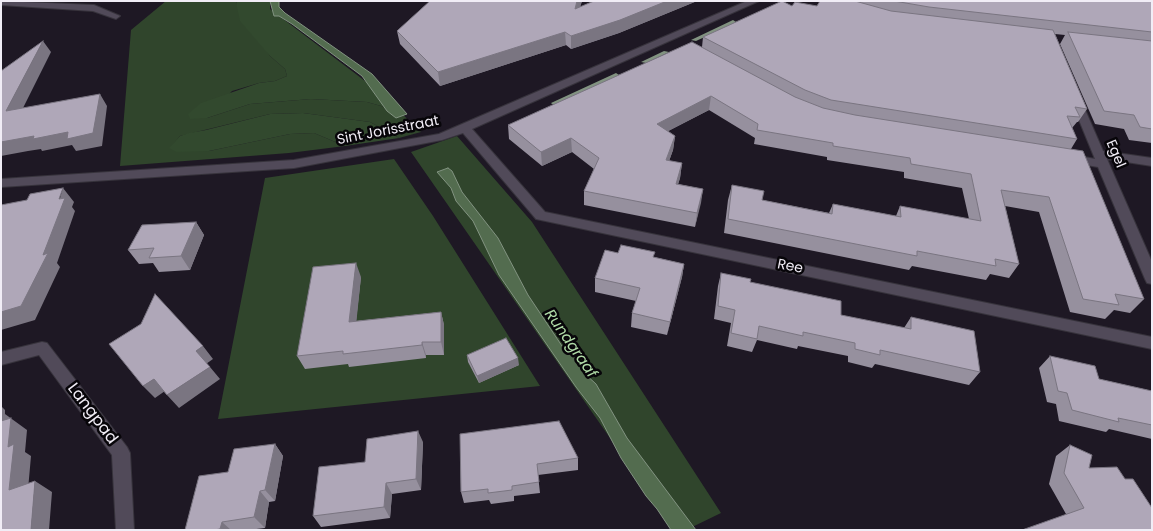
<!DOCTYPE html>
<html>
<head>
<meta charset="utf-8">
<style>
  body { margin:0 }
  #map { position:relative; width:1153px; height:531px; overflow:hidden; background:#1e1824; font-family:Poppins,sans-serif }
  canvas { display:block }
  .frame { position:absolute; inset:0; border:2px solid #f1edf6; pointer-events:none }
</style>
</head>
<body>
<div id="map">
<canvas width="1153" height="531"></canvas>
<div class="frame"></div>
</div>
<script>
const ctx = document.querySelector('canvas').getContext('2d');
ctx.lineJoin = 'round';
function fill(path, color) { ctx.fillStyle = color; ctx.fill(path, 'evenodd'); }
const toPath = rows => new Path2D(rows.map(r => 'M' + r).join(''));
function trace(path, color, width, dash) { ctx.strokeStyle = color; ctx.lineWidth = width; ctx.lineCap = dash ? 'butt' : 'round'; ctx.setLineDash(dash || []); ctx.stroke(path); }
function label(font, color, halo, rows, align = 'center') {
  ctx.font = font + ' Poppins,sans-serif'; ctx.lineWidth = 5; ctx.setLineDash([]); ctx.textBaseline = 'middle'; ctx.strokeStyle = halo; ctx.fillStyle = color; for (const [text, x, y, turn = 0] of rows) {
    ctx.save(); ctx.translate(x, y); ctx.rotate((+turn || 0) * Math.PI / 180); ctx.textAlign = isNaN(turn) ? turn : align; if (halo) ctx.strokeText(text, 0, 0); ctx.fillText(text, 0, 0); ctx.restore();
  }
}
fill(toPath([
  [166,1,238,1,236,3,270,56,285,69,287,76,275,81,259,83,232,91,207,118,250,104,311,99,367,102,399,111,421,132,399,138,370,122,303,113,270,114,180,136,170,148,209,151,290,134,314,133,345,146,289,153,120,166,131,30],
  [457,136,532,222,721,513,686,530,674,530,411,152],
  [394,159,433,216,540,386,218,419,265,178]
]), '#30452c');
fill(toPath([
  [238,1,270,1,270,9,373,87,399,111,367,102,311,99,250,104,207,118,190,119,188,114,201,103,259,83,275,81,287,76,285,69,270,56,240,21,236,3],
  [303,113,370,122,399,138,345,146,314,133,290,134,209,151,177,152,169,148,180,136,189,133,206,130,270,114]
]), '#32492e');
const water = toPath([
  [270,1,279,1,279,7,285,13,372,74,407,114,396,118,387,111,362,76,292,24,279,16,274,16,270,1],
  [448,168,452,171,462,192,498,238,528,295,562,346,578,359,584,373,596,384,627,438,696,530,671,530,657,509,646,496,621,458,600,418,576,387,499,275,473,221,456,201,451,188,437,172,448,168]
]);
fill(water, '#536c4f');
trace(water, '#829381', 1);
fill(toPath([
  [733,20,736,22,735,23,696,41,691,40,733,20],
  [664,51,669,52,646,63,641,62,664,51],
  [616,73,619,75,618,76,556,104,552,104,551,103,616,73]
]), '#829381');
const minor = toPath([
  [1,1,94,5,120,16,116,19,93,11,1,5,1,1],
  [747,1,759,1,472,129,545,212,1152,337,1152,349,536,219,463,133,442,140,294,168,1,187,1,179,294,160,439,134,747,1],
  [1075,95,1080,98,1103,151,1152,158,1152,166,1107,159,1152,262,1152,284,1147,283,1145,279,1098,167,1069,162,1063,158,1069,154,1095,159,1070,98,1075,95],
  [42,342,47,343,127,447,130,453,134,530,116,530,112,455,39,355,1,365,1,352,42,342]
]);
trace(minor, '#37333c', 2);
fill(minor, '#514a59');
fill(toPath([
  [430,1,582,1,580,7,594,1,697,1,619,33,571,49,566,45,440,86,400,44,397,31],
  [820,1,1152,1,1152,143,1129,140,1124,129,1095,124,1060,44,1065,35,1055,34,1087,109,1078,122,1077,122,1072,128,1077,139,1071,149,1144,299,1130,313,1114,310,1105,319,1070,312,1039,212,1005,206,1019,264,1009,278,990,274,986,280,912,266,909,270,724,233,728,200,732,185,762,200,829,213,833,204,896,216,900,206,969,219,962,188,904,178,904,172,827,160,827,157,754,144,755,138,709,110,668,131,675,136,673,150,669,161,682,163,680,178,678,184,703,189,695,227,584,205,584,191,594,169,572,152,542,166,509,139,508,125,702,47,703,37,792,6,817,6],
  [196,222,204,235,190,270,159,272,153,263,139,264,128,250],
  [618,253,654,257,684,264,682,277,667,335,631,327,632,313,636,301,595,292,595,278],
  [721,273,841,315,904,328,911,317,980,372,969,385,875,364,872,368,848,362,848,356,798,346,797,349,757,340,752,352,727,346,731,323,714,319,718,286],
  [361,277,356,321,441,312,444,325,444,355,426,355,426,358,349,367,348,364,305,369,297,356],
  [467,355,519,365,479,383,468,362],
  [1050,356,1099,379,1152,391,1152,439,1109,429,1106,432,1059,421,1056,404,1047,402,1039,368],
  [460,434,578,458,578,470,538,475,540,493,514,496,514,501,491,504,489,500,464,503,461,492],
  [423,442,421,490,392,494,390,518,321,527,313,516,365,462],
  [275,444,283,456,275,501,269,502,265,528,248,530,185,530,228,472],
  [1070,445,1089,468,1125,479,1152,508,1066,514,1049,484,1056,456]
]), '#96909e');
fill(toPath([
  [577,1,582,1,575,22,575,9],
  [667,1,697,1,619,33,571,49,571,36],
  [565,32,566,45,440,86,438,72],
  [43,41,51,52,15,124,6,111],
  [100,94,107,106,102,146,76,151,72,145,42,151,41,149,28,151,1,156,1,142],
  [711,96,709,110,655,138,657,124],
  [675,136,673,150,664,175,666,160],
  [571,138,572,152,542,166,541,152],
  [682,163,680,178,674,198,676,184],
  [63,188,74,202,72,207,75,211,57,263,60,267,35,320,1,330,1,312,43,255],
  [703,189,701,203,695,227,697,213],
  [196,222,204,235,190,270,181,256],
  [356,263,361,277,355,335,349,322],
  [684,264,682,277,667,335,670,322],
  [441,312,444,325,444,355,441,342],
  [422,342,426,355,426,358,422,345],
  [203,346,213,359,206,364,196,351],
  [518,358,519,365,479,383,477,376],
  [210,367,220,379,179,408,167,395],
  [154,379,165,391,155,398,143,386],
  [1,406,5,410,5,414,27,430,25,452,31,456,27,501,9,490,8,447,1,430],
  [418,431,423,442,421,490,416,479],
  [275,444,283,456,275,501,265,490],
  [35,481,52,492,49,530,31,530],
  [386,483,392,494,390,518,384,507],
  [260,491,269,502,265,528,254,517],
  [222,522,231,530,221,530,220,529]
]), '#7a7581');
const building = toPath([
  [430,1,577,1,575,9,594,1,667,1,620,20,571,36,565,32,438,72,397,31,430,1],
  [782,1,792,6,795,2,817,6,820,1,855,1,891,11,1053,30,1087,109,1075,107,1080,117,1067,116,1077,139,831,100,805,90,703,37,782,1],
  [894,1,1152,1,1152,32,929,7,894,1],
  [1068,32,1152,41,1152,129,1140,127,1134,115,1104,111,1068,32],
  [43,41,6,111,100,94,93,133,67,139,68,132,33,139,34,136,1,142,1,71,43,41],
  [692,42,795,97,823,108,855,115,1083,151,1144,299,1115,294,1119,305,1083,299,1049,197,1001,190,1019,264,995,259,996,266,917,251,917,256,728,219,732,185,764,191,762,200,832,214,833,204,901,217,900,206,981,221,971,174,911,164,910,158,833,146,833,143,757,130,758,124,711,96,657,124,675,136,666,160,682,163,676,184,703,189,697,213,584,191,599,158,571,138,541,152,508,125,692,42],
  [63,188,59,199,65,198,43,255,48,253,21,306,1,312,1,205,27,200,30,194,63,188],
  [196,222,181,256,149,258,154,248,128,250,142,225,196,222],
  [621,245,655,252,653,257,684,264,670,322,632,313,640,288,595,278,605,250,618,253,621,245],
  [356,263,349,322,441,312,441,342,422,342,422,345,343,354,343,351,297,356,313,267,356,263],
  [721,273,751,279,750,282,841,301,841,315,911,329,911,317,974,331,980,372,880,350,880,355,855,349,855,343,803,332,803,336,759,326,757,339,731,333,735,310,718,306,721,273],
  [155,294,203,346,196,351,210,367,167,395,154,379,143,386,109,344,141,324,155,294],
  [506,338,518,358,477,376,467,355,506,338],
  [1050,356,1095,366,1099,379,1152,391,1152,425,1118,418,1119,422,1072,410,1067,393,1058,391,1050,356],
  [11,418,8,447,14,444,9,490,35,481,31,530,1,530,1,421,11,418],
  [559,421,578,458,537,464,539,482,512,486,512,490,488,493,488,489,461,492,460,434,559,421],
  [418,431,416,479,386,483,384,507,313,516,319,467,365,462,367,439,418,431],
  [275,444,265,490,260,491,254,517,222,522,220,529,214,530,185,530,199,476,228,472,234,449,275,444],
  [1070,445,1092,455,1089,468,1117,467,1125,479,1133,479,1152,508,1152,530,1022,530,1084,508,1064,473,1070,445]
]);
fill(building, '#afa7b8');
trace(building, '#7a7581', 1);
label('14px', '#f1edf6', '#070509', [
  ["Sint Jorisstraat",388,131,-11],
  ["Egel",1115,154,67],
  ["Ree",790,267,11]
]);
label('italic 15px', '#b0dba7', '#070509', [
  ["Rundgraaf",570,344,55]
]);
label('16px', '#f1edf6', '#070509', [
  ["Langpad",92,414,53]
]);
</script>
</body>
</html>
